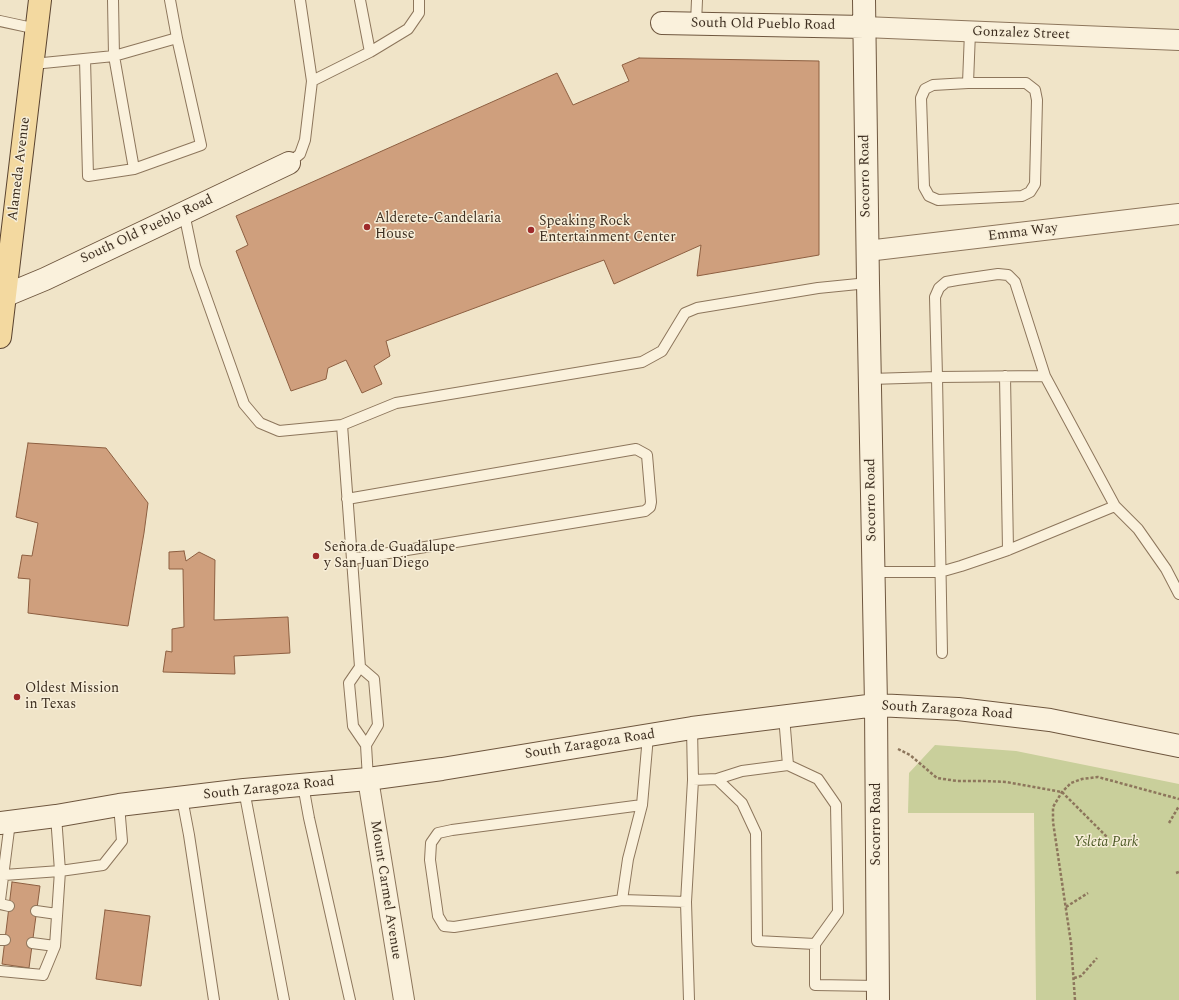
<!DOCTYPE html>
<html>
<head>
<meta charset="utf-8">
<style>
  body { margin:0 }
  canvas { display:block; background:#f0e4c8 }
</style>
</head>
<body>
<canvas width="1179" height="1000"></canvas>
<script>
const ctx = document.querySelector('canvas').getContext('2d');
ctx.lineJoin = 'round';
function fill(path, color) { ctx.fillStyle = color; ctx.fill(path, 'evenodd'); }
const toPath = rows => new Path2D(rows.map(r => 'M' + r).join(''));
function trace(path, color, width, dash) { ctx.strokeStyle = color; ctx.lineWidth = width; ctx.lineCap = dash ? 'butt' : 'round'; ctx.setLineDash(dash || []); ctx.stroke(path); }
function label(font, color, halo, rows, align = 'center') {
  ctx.font = font + ' Spectral,serif'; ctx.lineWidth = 3; ctx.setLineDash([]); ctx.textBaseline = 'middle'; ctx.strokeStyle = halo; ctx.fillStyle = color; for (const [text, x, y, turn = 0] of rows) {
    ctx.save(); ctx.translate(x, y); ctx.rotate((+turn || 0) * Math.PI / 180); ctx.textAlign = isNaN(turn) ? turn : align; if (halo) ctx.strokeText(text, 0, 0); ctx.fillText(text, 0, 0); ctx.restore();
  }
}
fill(toPath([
  [935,745,1016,751,1179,784,1179,1000,1036,1000,1034,813,908,813,909,773]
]), '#c9cf9b');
const building = toPath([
  [639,58,819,61,819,255,697,276,701,245,614,284,604,260,386,341,390,356,374,366,382,384,362,393,346,360,328,368,326,379,291,391,236,251,248,245,236,216,557,73,573,105,629,81,622,65,639,58],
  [28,443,106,448,148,503,144,533,128,626,28,613,30,579,18,578,22,555,32,556,38,523,16,517,28,443],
  [184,551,186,561,199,552,215,560,214,620,288,617,290,653,234,656,235,674,163,672,166,651,172,652,172,629,184,627,183,569,169,569,169,552,184,551],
  [12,882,40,886,29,968,2,964,12,882],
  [105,910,150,916,141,986,96,979,105,910]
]);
fill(building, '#cf9f7d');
trace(building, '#8d5f41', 1);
const lane = toPath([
  [113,0,114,56,134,169],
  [360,0,370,52],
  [0,21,37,29],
  [696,23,697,0],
  [85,59,88,176,134,169,201,145,177,38],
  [33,64,114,56,177,38,170,0],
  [312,81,370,52,408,29,419,13,419,0],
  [968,83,933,85,925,89,921,98,924,187,929,196,938,200,1022,196,1030,192,1035,184,1037,100,1035,90,1026,83,968,83,970,32],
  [289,163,300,154,305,140,312,81,300,0],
  [184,213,195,266,244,404,260,423,279,431,342,425],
  [1005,376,1008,550],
  [870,379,937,377,935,297,939,288,946,282,957,280,998,274,1008,275,1015,282,1045,376,1115,506,1008,550,961,566,940,572,873,572],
  [347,499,636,449,647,455,651,502,650,507,645,511,352,559],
  [1115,506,1138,529,1166,569,1179,594],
  [942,653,937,377,1045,376],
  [360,667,342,425,396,403,642,362,662,351,685,313,697,308,818,288,868,283],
  [648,736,642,805,628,859,622,900,686,902],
  [366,745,378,725,374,679,360,667,349,683,353,726,366,745,368,779],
  [788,765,818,779,836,805,838,912,815,944],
  [717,779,742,771,788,765,784,716],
  [693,780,717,779,742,803,756,833,757,941,815,944,815,985,878,986],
  [303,785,309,818,350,1000],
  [244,790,284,1000],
  [182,798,189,835,214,1000],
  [4,875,60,871,103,865,122,841,119,805],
  [0,900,10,822],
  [622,900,454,927,444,926,438,916,430,860,431,843,438,833,452,830,642,805],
  [0,904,9,906],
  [36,911,57,914],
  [0,940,5,940],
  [32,943,55,946],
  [0,971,43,975,55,946,60,871,56,816],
  [689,1000,686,902,693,780,692,728]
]);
const street = toPath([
  [864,27,1179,40],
  [867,251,1179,214],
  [368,779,404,1000]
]);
const secondary = toPath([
  [864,0,868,283,876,705,878,1000],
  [662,23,864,27],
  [0,296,4,296,45,279,289,163],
  [0,823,56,816,119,805,244,790,368,779,442,769,692,728,876,705,958,709,1050,720,1179,746]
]);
const primary = toPath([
  [0,337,40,0]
]);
trace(lane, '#8d765c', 12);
trace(street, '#8d765c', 22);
trace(secondary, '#6f573f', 24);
trace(primary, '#5b4430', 24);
trace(toPath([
  [898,749,910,755,937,778,957,781,985,781,1006,782,1062,792,1108,838],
  [1169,823,1179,806],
  [1176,873,1179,872],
  [1066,907,1088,893],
  [1074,978,1081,976,1097,958],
  [1075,1000,1071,943,1053,822,1053,807,1062,792,1071,783,1082,779,1098,777,1179,799]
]), '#8d765c', 2.5, [3, 2]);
trace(lane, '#faf1dc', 10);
trace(street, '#faf1dc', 20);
trace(secondary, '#faf1dc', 22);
trace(primary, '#f3d9a0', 22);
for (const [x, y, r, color] of [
  [367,227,4,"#9e2a2b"],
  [531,230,4,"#9e2a2b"],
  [316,556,4,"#9e2a2b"],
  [17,697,4,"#9e2a2b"]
]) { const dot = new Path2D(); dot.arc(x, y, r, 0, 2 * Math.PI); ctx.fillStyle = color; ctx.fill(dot); trace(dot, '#f7eed8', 1.5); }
label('14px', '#3d2e20', '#f7eed8', [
  ["South Old Pueblo Road",763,25,1],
  ["Gonzalez Street",1021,34,2],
  ["Alameda Avenue",20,169,-83],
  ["Socorro Road",866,176,-91],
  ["South Old Pueblo Road",147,230,-25],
  ["Emma Way",1023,233,-7],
  ["Socorro Road",872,500,-91],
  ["South Zaragoza Road",947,711,4],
  ["South Zaragoza Road",590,745,-9],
  ["South Zaragoza Road",269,789,-6],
  ["Socorro Road",877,824,-90],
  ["Mount Carmel Avenue",385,890,81]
]);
label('14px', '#3d2e20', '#f7eed8', [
  ["Alderete-Candelaria",375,219],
  ["House",375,235],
  ["Speaking Rock",539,222],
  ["Entertainment Center",539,238],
  ["Señora de Guadalupe",324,548],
  ["y San Juan Diego",324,564],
  ["Oldest Mission",25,689],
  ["in Texas",25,705]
], 'left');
label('italic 14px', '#4d5a26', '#f7eed8', [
  ["Ysleta Park",1106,843]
]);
</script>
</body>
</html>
